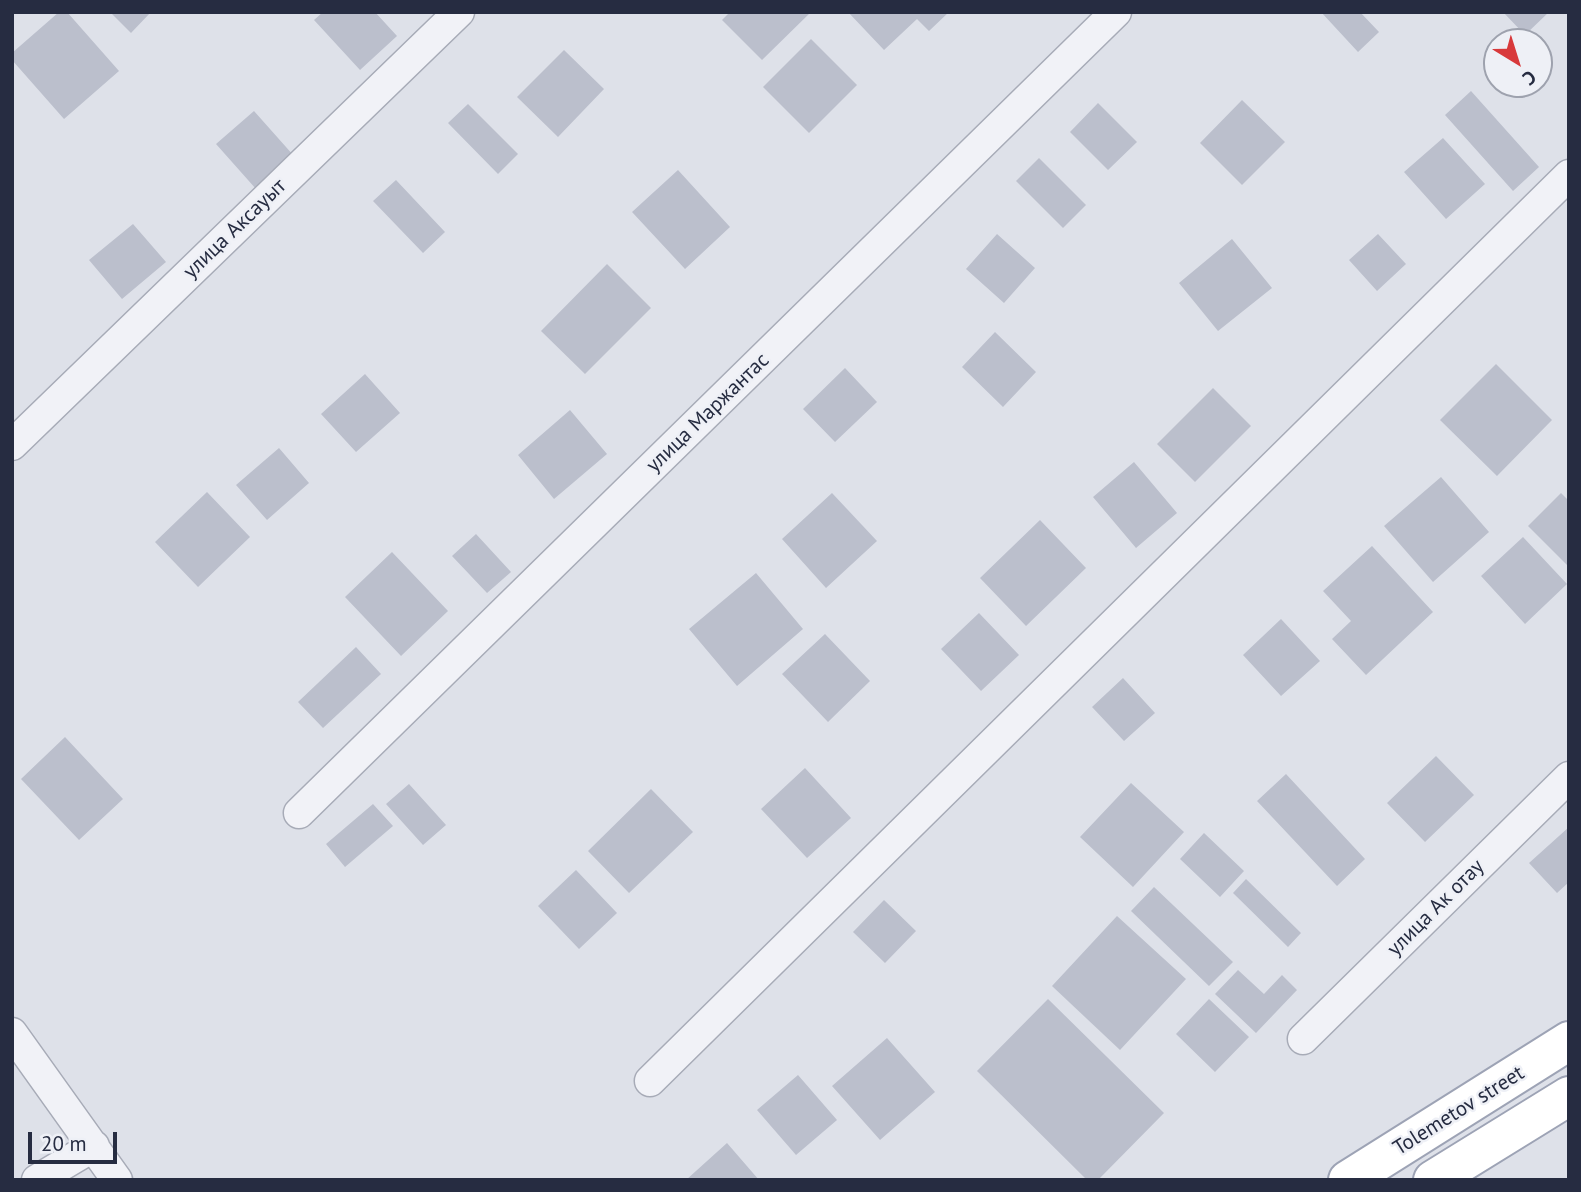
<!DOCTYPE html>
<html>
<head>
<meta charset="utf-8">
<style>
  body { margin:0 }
  #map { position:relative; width:1581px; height:1192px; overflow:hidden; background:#dee1e9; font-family:"PT Sans",sans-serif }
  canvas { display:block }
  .frame { position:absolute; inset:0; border:14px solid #262c41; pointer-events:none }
  .north { position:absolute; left:1483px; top:28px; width:70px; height:70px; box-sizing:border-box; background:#eef0f6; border:2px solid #9ea2ae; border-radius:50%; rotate:142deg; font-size:19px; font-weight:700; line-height:28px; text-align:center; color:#262c41 }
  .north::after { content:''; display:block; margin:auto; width:24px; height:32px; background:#d8393b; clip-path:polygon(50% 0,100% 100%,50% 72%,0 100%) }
  .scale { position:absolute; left:28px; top:1132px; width:89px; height:32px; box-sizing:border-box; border:4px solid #262c41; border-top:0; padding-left:9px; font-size:21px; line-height:24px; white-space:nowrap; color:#262c41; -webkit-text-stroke:5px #eef0f6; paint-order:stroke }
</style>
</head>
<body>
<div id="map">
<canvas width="1581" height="1192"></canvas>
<div class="frame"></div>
<div class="north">С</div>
<div class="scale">20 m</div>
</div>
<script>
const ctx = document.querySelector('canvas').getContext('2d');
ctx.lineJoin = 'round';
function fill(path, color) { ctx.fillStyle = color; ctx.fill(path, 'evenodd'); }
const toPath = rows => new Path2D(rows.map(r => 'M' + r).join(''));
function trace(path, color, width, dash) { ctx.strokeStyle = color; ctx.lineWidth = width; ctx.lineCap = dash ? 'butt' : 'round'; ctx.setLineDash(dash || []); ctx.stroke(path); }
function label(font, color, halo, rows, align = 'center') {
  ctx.font = font + ' "PT Sans",sans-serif'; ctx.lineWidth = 5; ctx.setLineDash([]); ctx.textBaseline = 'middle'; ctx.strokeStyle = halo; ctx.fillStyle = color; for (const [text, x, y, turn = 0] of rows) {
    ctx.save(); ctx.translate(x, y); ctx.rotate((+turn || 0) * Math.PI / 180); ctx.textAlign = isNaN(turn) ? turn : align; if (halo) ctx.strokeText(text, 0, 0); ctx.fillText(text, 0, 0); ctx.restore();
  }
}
fill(toPath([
  [59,12,67,12,119,71,64,119,12,60,12,53],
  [110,12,151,12,131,33],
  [323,12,375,12,397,36,360,70,314,20],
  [730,12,811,12,762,60,722,20],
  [848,12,949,12,929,31,917,19,884,50],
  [1321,12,1360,12,1379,32,1358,52],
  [1503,12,1549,12,1525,35],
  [811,39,857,85,809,133,763,87],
  [564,50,604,89,558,137,517,97],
  [1471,91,1539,167,1513,191,1445,115],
  [1242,100,1285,142,1242,185,1200,143],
  [1098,103,1137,142,1108,170,1070,132],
  [468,104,518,154,498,174,448,123],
  [254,111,294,156,256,189,216,144],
  [1443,138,1485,184,1446,219,1404,172],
  [1039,158,1086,205,1063,228,1016,181],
  [678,170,730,227,685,269,632,212],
  [396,180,445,232,423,253,373,201],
  [133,224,166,262,122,299,89,260],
  [997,234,1035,268,1004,303,966,269],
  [1378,234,1406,264,1377,291,1349,260],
  [1232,239,1272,288,1218,331,1179,283],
  [607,264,651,308,585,374,541,331],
  [995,332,1036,372,1003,407,962,367],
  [1496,364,1552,420,1497,476,1440,420],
  [845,368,877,402,835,442,803,409],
  [365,374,400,413,356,452,321,414],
  [1213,388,1251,426,1195,482,1157,444],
  [570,410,607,454,554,499,518,455],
  [279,448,309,483,267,520,236,485],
  [1134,462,1177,513,1136,548,1093,497],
  [1441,477,1489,532,1433,582,1384,526],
  [207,492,250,537,198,587,155,542],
  [832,493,877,541,826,588,782,539],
  [1561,493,1569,501,1569,567,1528,526],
  [1040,520,1086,568,1026,626,980,578],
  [476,534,511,572,487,593,452,556],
  [1523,537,1567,584,1525,624,1481,576],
  [1372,546,1433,612,1366,675,1332,639,1351,621,1323,591],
  [392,552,448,611,401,656,345,597],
  [756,573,803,629,737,686,689,629],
  [979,613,1019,655,981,691,941,649],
  [1281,619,1320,661,1281,696,1243,655],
  [825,634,870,681,828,722,782,674],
  [356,647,381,674,323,728,298,702],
  [1123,678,1155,713,1124,741,1092,707],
  [65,737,123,799,79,840,21,779],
  [1436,756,1474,795,1425,842,1387,803],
  [805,768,851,818,807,858,761,809],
  [1286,774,1365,859,1337,886,1257,801],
  [1131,783,1184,832,1133,887,1080,837],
  [409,784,446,825,423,845,386,804],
  [651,789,693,832,629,893,588,851],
  [373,804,393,826,345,867,326,844],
  [1569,827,1569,882,1557,893,1529,863],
  [1204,833,1244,871,1220,897,1180,859],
  [576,870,617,913,579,949,538,906],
  [1246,879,1301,933,1288,947,1233,893],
  [1154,887,1233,962,1209,986,1131,911],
  [884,900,916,931,885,963,853,932],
  [1117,916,1186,979,1120,1050,1052,986],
  [1238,970,1264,994,1282,975,1297,990,1256,1033,1215,994],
  [1048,999,1164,1113,1098,1180,1087,1180,977,1071],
  [1209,999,1249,1037,1215,1072,1176,1034],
  [887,1038,935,1092,880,1140,832,1086],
  [798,1075,837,1120,796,1155,757,1110],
  [727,1143,759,1180,686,1180]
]), '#bbbfcc');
const street = toPath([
  [12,445,459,12],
  [299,813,1116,12],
  [12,1033,117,1180],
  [1303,1039,1569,777],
  [650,1081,1569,175],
  [37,1180,94,1146]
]);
const primary = toPath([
  [1348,1180,1569,1041],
  [1433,1180,1569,1096]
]);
trace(street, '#a7abb7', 33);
trace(primary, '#9da3b5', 42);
trace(street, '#f1f2f7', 30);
trace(primary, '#fff', 38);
label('21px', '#262c41', '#eef0f6', [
  ["улица Аксауыт",235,229,-44],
  ["улица Маржантас",708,413,-44],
  ["улица Ак отау",1436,908,-45],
  ["Tolemetov street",1459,1111,-32]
]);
</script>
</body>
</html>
